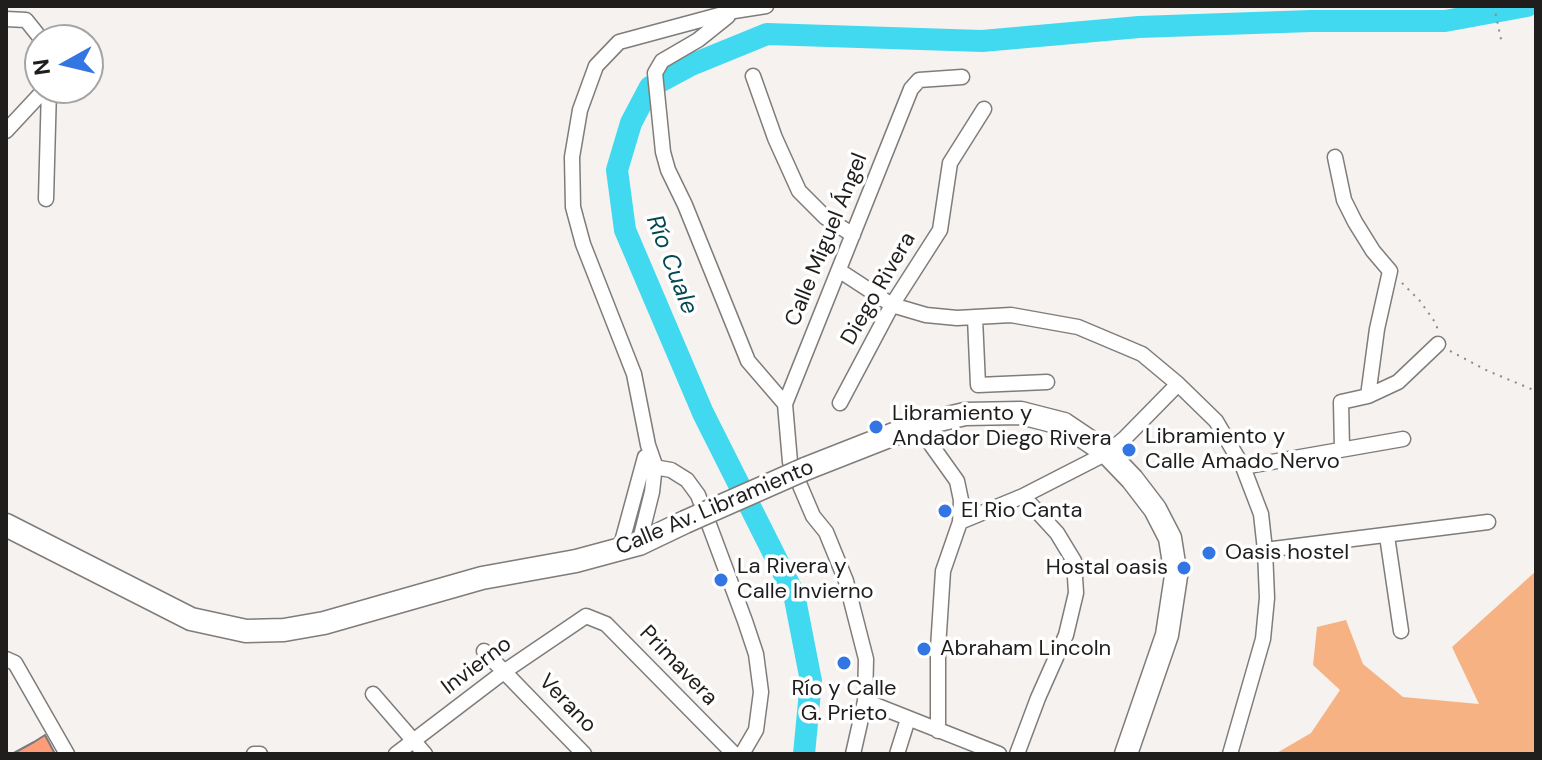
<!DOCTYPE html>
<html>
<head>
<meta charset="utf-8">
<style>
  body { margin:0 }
  #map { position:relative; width:1542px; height:760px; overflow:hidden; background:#f6f2f0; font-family:"DM Sans",sans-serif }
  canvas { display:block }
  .frame { position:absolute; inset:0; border:8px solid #1f1e1d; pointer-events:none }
  .north { position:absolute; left:24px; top:24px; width:80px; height:80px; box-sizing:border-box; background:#fff; border:2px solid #a5a5a5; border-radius:50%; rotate:262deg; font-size:22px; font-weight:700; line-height:32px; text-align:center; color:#1f1e1d }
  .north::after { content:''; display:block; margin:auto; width:28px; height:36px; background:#3375e3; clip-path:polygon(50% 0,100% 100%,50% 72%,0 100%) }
</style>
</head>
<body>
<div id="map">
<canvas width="1542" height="760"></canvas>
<div class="frame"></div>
<div class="north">N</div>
</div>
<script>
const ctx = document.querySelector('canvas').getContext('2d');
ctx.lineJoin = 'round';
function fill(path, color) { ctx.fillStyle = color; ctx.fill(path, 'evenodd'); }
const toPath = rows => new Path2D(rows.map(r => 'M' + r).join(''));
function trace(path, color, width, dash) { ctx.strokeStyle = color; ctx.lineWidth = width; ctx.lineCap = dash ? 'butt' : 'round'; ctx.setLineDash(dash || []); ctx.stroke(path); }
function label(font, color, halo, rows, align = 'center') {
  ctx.font = font + ' "DM Sans",sans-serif'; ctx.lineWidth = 7; ctx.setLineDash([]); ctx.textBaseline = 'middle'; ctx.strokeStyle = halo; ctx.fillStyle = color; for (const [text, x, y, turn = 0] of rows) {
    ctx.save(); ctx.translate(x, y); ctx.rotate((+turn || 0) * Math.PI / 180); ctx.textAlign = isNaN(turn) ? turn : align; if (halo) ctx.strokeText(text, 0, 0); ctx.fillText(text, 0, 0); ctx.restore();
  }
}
fill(toPath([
  [1536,571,1536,754,1275,754,1311,733,1340,690,1313,665,1317,627,1346,620,1363,664,1403,697,1479,704,1452,647]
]), '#f7b284');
trace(toPath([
  [804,754,811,681,794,594,703,413,625,230,617,170,631,123,650,87,691,65,767,34,982,41,1139,27,1311,21,1445,21,1527,6]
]), '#41d9ef', 22);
const building = toPath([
  [45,735,55,754,12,754,34,742,45,735]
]);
fill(building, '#fd9c79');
trace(building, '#7d7978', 2);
const street = toPath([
  [728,16,698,40,662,61,655,73,663,152,668,170,685,205,748,361,785,404],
  [6,19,26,20,42,40],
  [753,76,775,138,799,191,825,217,853,235],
  [6,131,46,88],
  [1335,157,1344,200,1355,222,1373,251,1390,271,1377,329,1368,396],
  [46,199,49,88],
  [840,271,892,305,926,315,957,318,1011,315,1078,327,1142,354,1178,384,1216,421,1243,467,1261,514,1265,550,1267,598,1263,639,1230,754],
  [975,318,978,385,1047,382],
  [840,403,892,305,940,230,950,163,984,109],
  [917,425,957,481,961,500,960,522,943,571,938,648,938,731],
  [1342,449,1341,402,1368,396,1398,382,1438,344],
  [643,465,671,470,687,480,698,495,745,621,756,654,761,692,756,730,742,754],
  [1243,467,1403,439],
  [960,522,1023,496,1107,453,1125,438,1178,384],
  [1387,536,1401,631],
  [639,544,652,492,655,465,648,445,634,374,583,244,573,207,572,157,580,110,596,66,619,42,734,11,766,6],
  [620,549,645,457],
  [1265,550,1488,522],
  [484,651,584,754],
  [6,659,15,663,67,754],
  [373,694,425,754],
  [865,701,999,754],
  [254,754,260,754],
  [396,754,505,671,586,616,606,624,734,754],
  [853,754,865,701,866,659,846,581,826,532,813,516,790,462,785,404,911,89,919,80,962,77],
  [897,754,908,719],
  [1017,754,1038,698,1066,635,1076,593,1074,561,1057,533,1023,496]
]);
const primary = toPath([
  [805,469,917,425,965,414,1021,413,1064,424,1107,453,1132,479,1155,509,1170,538,1176,576,1167,635,1126,754],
  [6,525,191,619,246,631,284,630,324,623,482,578,576,561,639,544,685,522]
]);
trace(street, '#7f7c79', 17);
trace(primary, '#7f7c79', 25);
trace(toPath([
  [1494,6,1502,44],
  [1402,283,1420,301,1437,325,1437,332],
  [1450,351,1488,371,1536,391]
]), '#8b8987', 2, [2, 6]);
trace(street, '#fff', 14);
trace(primary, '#fff', 22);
const primaryBridge = toPath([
  [685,522,805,469]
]);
trace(primaryBridge, '#7f7c79', 25, []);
trace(primaryBridge, '#fff', 22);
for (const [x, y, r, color] of [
  [876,427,8,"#3375e3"],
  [1129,450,8,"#3375e3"],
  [945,511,8,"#3375e3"],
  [1209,553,8,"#3375e3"],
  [1184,568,8,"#3375e3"],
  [721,580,8,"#3375e3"],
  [924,649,8,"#3375e3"],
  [844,663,8,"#3375e3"]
]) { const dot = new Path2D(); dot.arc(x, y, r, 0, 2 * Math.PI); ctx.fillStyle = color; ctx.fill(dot); trace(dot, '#fff', 3); }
label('22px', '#1f1e1d', '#fff', [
  ["Calle Miguel Ángel",827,240,-68],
  ["Diego Rivera",879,289,-60],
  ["Calle Av. Libramiento",715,508,-23],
  ["Invierno",477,666,-37],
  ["Primavera",678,666,46],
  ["Verano",567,704,46]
]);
label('22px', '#1f1e1d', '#fff', [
  ["Libramiento y",892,414],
  ["Andador Diego Rivera",892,439],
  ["Libramiento y",1145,437],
  ["Calle Amado Nervo",1145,462],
  ["El Rio Canta",961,511],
  ["Oasis hostel",1225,553],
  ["La Rivera y",737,567],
  ["Calle Invierno",737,592],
  ["Hostal oasis",1168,568,"right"],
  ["Abraham Lincoln",940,649],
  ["Río y Calle",844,689,"center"],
  ["G. Prieto",844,714,"center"]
], 'left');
label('italic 24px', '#034951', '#fff', [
  ["Río Cuale",671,265,69]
]);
</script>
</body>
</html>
